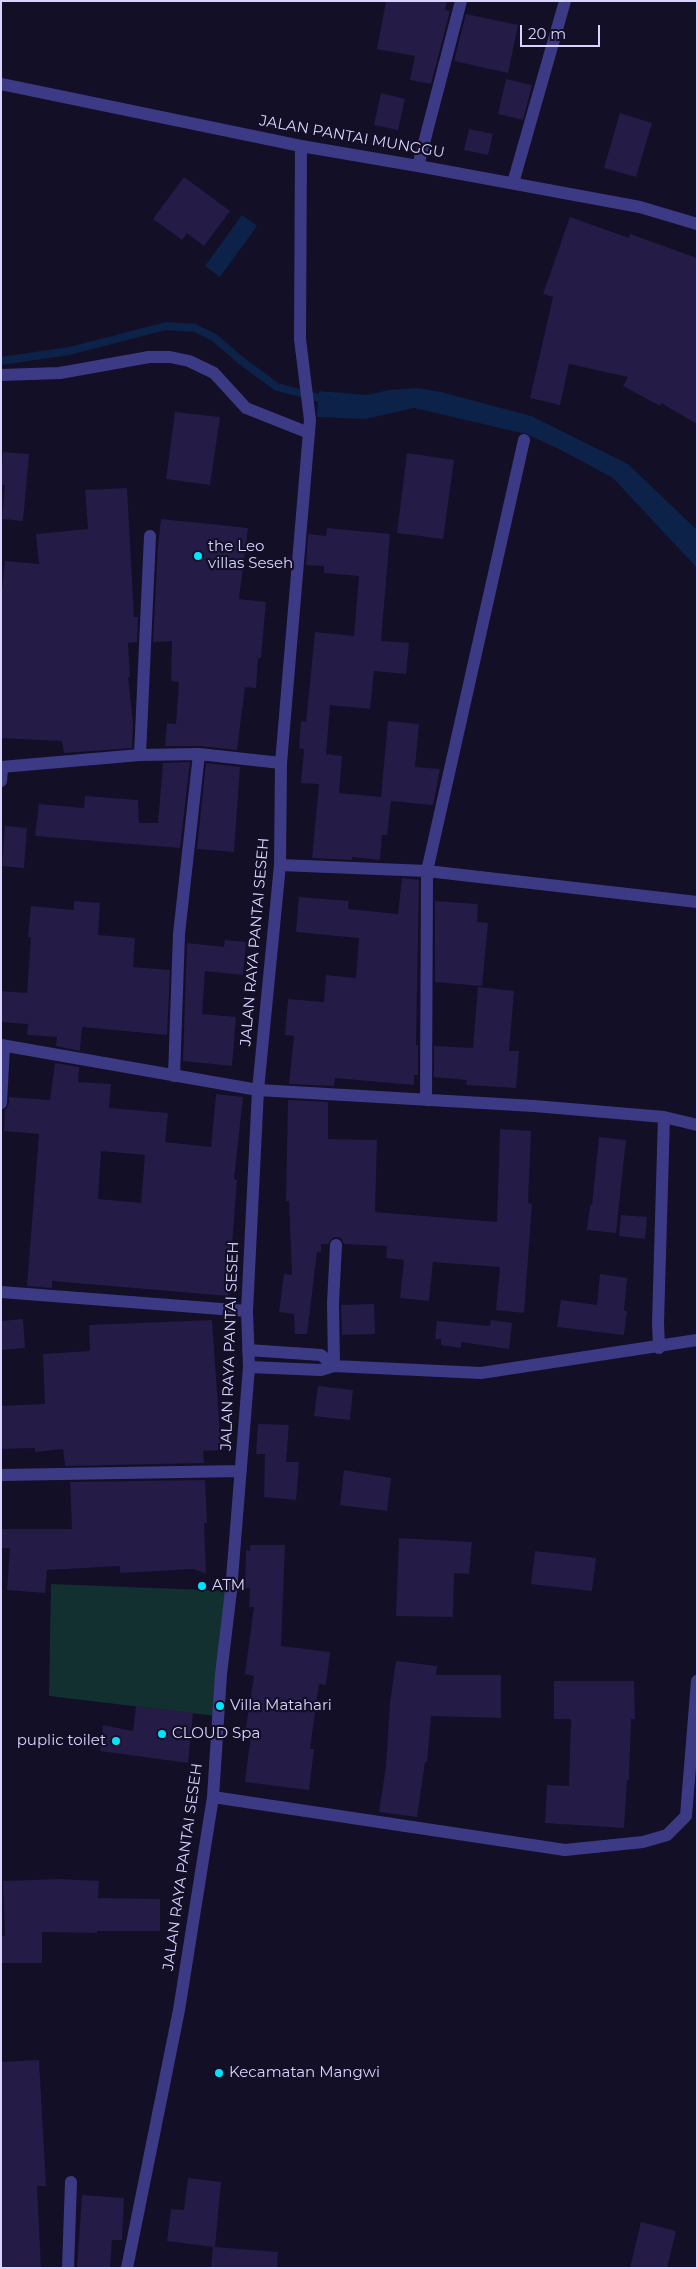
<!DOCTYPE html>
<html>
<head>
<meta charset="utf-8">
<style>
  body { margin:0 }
  #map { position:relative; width:698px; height:2269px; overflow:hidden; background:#130f26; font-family:Montserrat,sans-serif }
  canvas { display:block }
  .frame { position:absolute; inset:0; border:2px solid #d9d4ff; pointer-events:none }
  .scale { position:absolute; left:520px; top:25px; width:80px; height:22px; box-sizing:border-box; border:2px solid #d9d4ff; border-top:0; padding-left:6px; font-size:15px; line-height:18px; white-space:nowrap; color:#d9d4ff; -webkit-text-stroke:4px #130f26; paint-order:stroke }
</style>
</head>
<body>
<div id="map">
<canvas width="698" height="2269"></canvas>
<div class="frame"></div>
<div class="scale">20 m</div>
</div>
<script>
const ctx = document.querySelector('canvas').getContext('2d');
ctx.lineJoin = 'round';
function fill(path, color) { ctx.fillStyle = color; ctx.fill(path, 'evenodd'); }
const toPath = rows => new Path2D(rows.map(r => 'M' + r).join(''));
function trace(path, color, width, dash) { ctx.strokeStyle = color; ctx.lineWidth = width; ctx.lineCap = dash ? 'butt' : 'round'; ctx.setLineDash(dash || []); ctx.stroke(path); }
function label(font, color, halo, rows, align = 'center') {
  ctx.font = font + ' Montserrat,sans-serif'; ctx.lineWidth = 4.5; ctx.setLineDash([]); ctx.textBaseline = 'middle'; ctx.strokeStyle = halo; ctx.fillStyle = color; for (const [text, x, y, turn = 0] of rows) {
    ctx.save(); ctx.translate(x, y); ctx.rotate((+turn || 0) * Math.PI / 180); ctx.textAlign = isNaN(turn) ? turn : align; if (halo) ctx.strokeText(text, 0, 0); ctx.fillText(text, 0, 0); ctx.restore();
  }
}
fill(toPath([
  [51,1584,231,1591,216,1716,49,1696]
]), '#12302f');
fill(toPath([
  [242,215,257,226,220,277,205,266],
  [417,388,441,392,531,416,628,464,697,530,697,568,613,478,557,448,526,434,414,408,365,419,317,417,319,391,367,395,389,390]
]), '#0c2248');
trace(toPath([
  [1,361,69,351,166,326,195,328,215,338,239,359,277,387,327,400]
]), '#0c2248', 8);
fill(toPath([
  [386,1,447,1,445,10,450,11,431,84,410,80,415,56,377,49],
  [466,14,518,25,508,73,454,61],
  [506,79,532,85,523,120,498,114],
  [381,93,405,99,398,130,374,125],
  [620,113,652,123,636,177,604,168],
  [469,129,493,134,488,155,464,150],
  [184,177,230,211,204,246,187,233,182,240,153,219],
  [570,217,629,238,630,234,697,258,697,424,661,403,660,406,623,386,628,377,569,364,560,405,530,398,553,297,543,294],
  [175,412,220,417,210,485,166,479],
  [3,452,29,454,23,521,2,519,5,485,1,485],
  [407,453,454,460,443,539,397,533],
  [127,488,134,617,138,617,137,642,128,643,130,677,128,677,133,723,132,748,64,753,62,741,1,738,1,599,5,561,39,564,36,534,88,529,85,490],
  [161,519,248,528,239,599,266,602,261,658,258,658,256,688,245,687,237,750,200,746,165,746,167,723,176,724,179,682,171,681,172,641,153,642,158,546],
  [327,528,390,534,381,641,409,643,406,674,374,671,370,709,330,705,326,754,342,756,339,793,381,797,388,721,419,724,415,767,440,769,433,805,391,801,387,835,382,835,380,860,352,857,352,860,312,858,319,784,301,783,304,749,299,748,301,721,306,722,315,632,354,636,359,576,324,573,324,566,306,565,308,534,326,536],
  [190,762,180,848,35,836,39,804,84,808,85,796,138,800,139,823,158,823,163,763],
  [206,763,240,767,234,852,197,849],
  [5,826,27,828,24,868,2,866],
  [402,878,419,880,416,1045,418,1045,418,1075,414,1075,414,1085,335,1078,334,1086,289,1084,294,1036,285,1035,288,999,324,1002,326,975,356,978,359,938,296,932,299,897,349,901,348,909,398,914],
  [74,901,100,903,98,935,135,938,133,967,170,970,167,1035,82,1027,80,1051,56,1046,57,1037,27,1035,28,1024,1,1022,1,991,27,993,31,937,28,937,31,906,74,910],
  [435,901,478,904,477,922,488,923,482,986,435,982],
  [225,940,246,942,243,975,205,971,202,1014,236,1017,232,1066,183,1061,187,943,224,947],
  [478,987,514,991,509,1051,519,1051,516,1088,466,1085,467,1080,434,1077,434,1046,473,1048],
  [55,1063,79,1067,78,1082,111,1084,109,1108,168,1113,165,1142,211,1147,216,1094,243,1097,234,1179,237,1180,228,1296,52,1281,52,1288,27,1286,39,1134,4,1131,5,1110,9,1104,9,1097,50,1100],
  [101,1151,145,1155,141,1203,98,1199],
  [288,1100,328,1102,328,1139,377,1140,375,1212,497,1222,500,1129,531,1131,528,1203,532,1204,524,1313,496,1310,500,1267,433,1262,429,1301,400,1298,404,1260,386,1258,387,1246,344,1244,341,1238,336,1237,332,1238,328,1244,321,1244,321,1252,317,1252,307,1334,295,1334,294,1314,279,1312,284,1274,292,1275,289,1201,286,1201],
  [599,1137,626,1140,616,1233,587,1230,590,1205,592,1205],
  [621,1215,647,1217,645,1239,619,1236],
  [600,1274,627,1278,624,1311,627,1311,624,1335,557,1327,561,1300,597,1305],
  [374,1304,375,1334,342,1335,341,1305],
  [23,1319,25,1348,1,1350,1,1321],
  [212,1320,221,1450,203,1451,204,1463,65,1466,63,1449,35,1452,35,1448,1,1449,1,1406,45,1404,43,1354,90,1351,89,1325],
  [491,1320,512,1323,509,1349,461,1342,461,1348,441,1345,441,1339,435,1339,437,1321,490,1326],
  [318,1386,353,1390,350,1420,314,1416],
  [258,1424,289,1425,286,1462,299,1462,296,1500,264,1497,265,1454,256,1454],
  [344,1470,391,1478,387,1511,340,1505],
  [205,1480,207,1523,204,1523,206,1574,194,1569,120,1573,120,1566,47,1570,45,1593,7,1590,10,1548,1,1548,1,1529,72,1529,70,1482],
  [399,1538,472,1542,469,1574,454,1573,453,1617,396,1616],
  [250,1545,285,1545,281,1646,330,1652,326,1685,319,1684,310,1749,314,1749,309,1790,245,1782,251,1734,245,1733,254,1676,245,1674,254,1607,249,1607,250,1588,245,1588,246,1550,250,1551],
  [535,1551,596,1558,592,1591,531,1584],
  [396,1661,437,1666,436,1675,501,1675,501,1718,431,1716,427,1762,425,1762,417,1817,379,1812,386,1766,390,1703],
  [554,1681,634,1681,635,1719,631,1719,629,1780,627,1780,624,1828,545,1823,547,1785,569,1786,571,1719,554,1719],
  [136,1706,193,1713,188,1763,100,1751,103,1725,133,1731],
  [58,1879,99,1881,98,1898,160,1899,160,1931,97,1931,97,1933,42,1932,42,1963,1,1963,1,1936,5,1936,3,1881],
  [39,2060,46,2186,37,2186,41,2268,1,2268,1,2062],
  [188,2178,221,2182,215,2247,278,2252,277,2268,211,2268,213,2247,167,2241,171,2209,184,2210],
  [82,2195,124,2198,122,2240,112,2240,110,2268,77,2268],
  [641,2222,676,2231,667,2268,630,2268]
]), '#241b47');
trace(toPath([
  [1,84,301,146,418,166,640,207,697,224],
  [418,166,461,1],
  [513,183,565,1],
  [1,375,60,373,149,357,170,357,189,361,214,373,246,408,309,433],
  [140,755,150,536],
  [1,767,140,755,199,754,281,763],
  [1,781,2,767],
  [280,865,427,871,697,902],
  [1,1045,258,1090,534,1106,664,1117,697,1125],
  [174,1076,179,934,199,754],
  [426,1100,427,871,524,440],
  [1,1103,4,1046],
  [1,1292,247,1311],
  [659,1348,658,1323,664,1117],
  [248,1350,321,1355,334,1366],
  [334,1366,333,1303,336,1245],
  [249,1367,321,1370,334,1366,481,1373,697,1340],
  [1,1475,241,1471],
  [213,1797,565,1850,643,1842,667,1835,686,1816,697,1681],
  [68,2268,71,2182],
  [127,2268,179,2010,213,1797,221,1674,231,1591,249,1367,247,1311,258,1090,280,865,281,763,310,420,300,339,301,146]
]), '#3d3a85', 12);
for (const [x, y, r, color] of [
  [198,556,5,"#00e5ff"],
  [202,1586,5,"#00e5ff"],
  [220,1706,5,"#00e5ff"],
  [162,1734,5,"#00e5ff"],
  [116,1741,5,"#00e5ff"],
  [219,2073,5,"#00e5ff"]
]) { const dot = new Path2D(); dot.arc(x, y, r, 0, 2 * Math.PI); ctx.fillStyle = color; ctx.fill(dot); trace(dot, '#130f26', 2); }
label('15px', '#d9d4ff', '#130f26', [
  ["JALAN PANTAI MUNGGU",352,137,10],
  ["JALAN RAYA PANTAI SESEH",255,942,-85],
  ["JALAN RAYA PANTAI SESEH",230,1346,-88],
  ["JALAN RAYA PANTAI SESEH",183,1867,-82]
]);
label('15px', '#d9d4ff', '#130f26', [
  ["the Leo",208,547],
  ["villas Seseh",208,564],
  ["ATM",212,1586],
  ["Villa Matahari",230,1706],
  ["CLOUD Spa",172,1734],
  ["puplic toilet",106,1741,"right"],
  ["Kecamatan Mangwi",229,2073]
], 'left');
</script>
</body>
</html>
